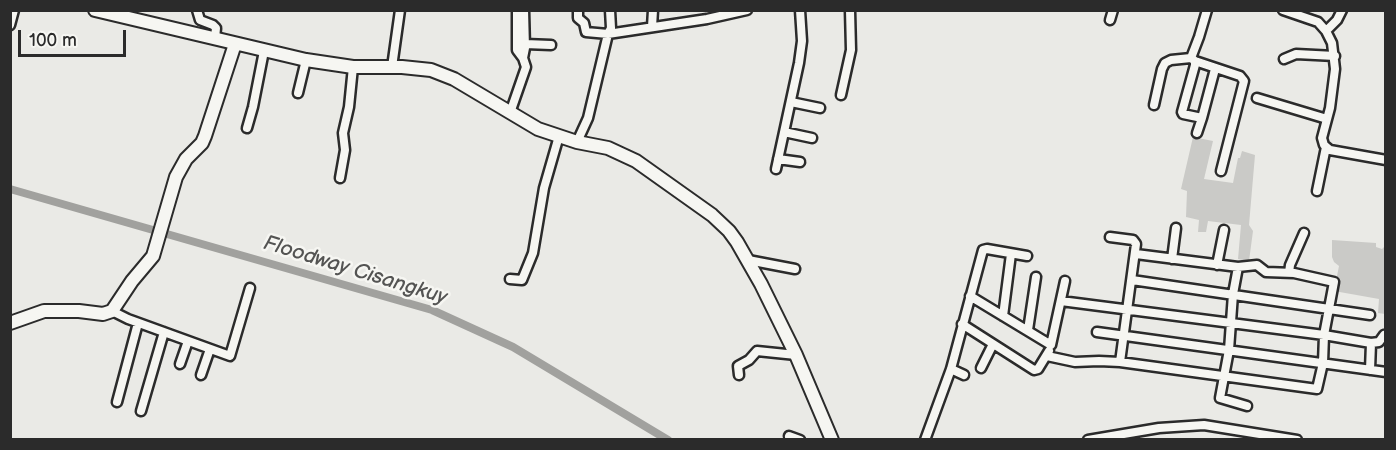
<!DOCTYPE html>
<html>
<head>
<meta charset="utf-8">
<style>
  body { margin:0 }
  #map { position:relative; width:1396px; height:450px; overflow:hidden; background:#eaeae6; font-family:"Balsamiq Sans",sans-serif }
  canvas { display:block }
  .frame { position:absolute; inset:0; border:12px solid #2b2b2b; pointer-events:none }
  .scale { position:absolute; left:18px; top:30px; width:108px; height:27px; box-sizing:border-box; border:3px solid #2b2b2b; border-top:0; padding-left:8px; font-size:18px; line-height:21px; white-space:nowrap; color:#2b2b2b; -webkit-text-stroke:4px #f6f6f2; paint-order:stroke }
</style>
</head>
<body>
<div id="map">
<canvas width="1396" height="450"></canvas>
<div class="frame"></div>
<div class="scale">100 m</div>
</div>
<script>
const ctx = document.querySelector('canvas').getContext('2d');
ctx.lineJoin = 'round';
function fill(path, color) { ctx.fillStyle = color; ctx.fill(path, 'evenodd'); }
const toPath = rows => new Path2D(rows.map(r => 'M' + r).join(''));
function trace(path, color, width, dash) { ctx.strokeStyle = color; ctx.lineWidth = width; ctx.lineCap = dash ? 'butt' : 'round'; ctx.setLineDash(dash || []); ctx.stroke(path); }
function label(font, color, halo, rows, align = 'center') {
  ctx.font = font + ' "Balsamiq Sans",sans-serif'; ctx.lineWidth = 5; ctx.setLineDash([]); ctx.textBaseline = 'middle'; ctx.strokeStyle = halo; ctx.fillStyle = color; for (const [text, x, y, turn = 0] of rows) {
    ctx.save(); ctx.translate(x, y); ctx.rotate((+turn || 0) * Math.PI / 180); ctx.textAlign = isNaN(turn) ? turn : align; if (halo) ctx.strokeText(text, 0, 0); ctx.fillText(text, 0, 0); ctx.restore();
  }
}
fill(toPath([
  [1193,137,1213,141,1204,179,1233,183,1238,158,1240,158,1242,151,1255,155,1249,225,1253,231,1249,261,1238,259,1241,225,1208,221,1206,232,1198,232,1199,220,1186,217,1187,191,1181,189],
  [1332,240,1376,243,1376,247,1382,249,1385,246,1385,314,1378,313,1379,299,1334,291,1339,266,1334,262,1332,257]
]), '#cacac7');
trace(toPath([
  [10,189,432,310,513,347,668,440]
]), '#a1a19e', 8);
const street = toPath([
  [197,10,200,20,213,25,216,28,215,38],
  [578,10,578,18,584,23,586,32,608,34,611,28,610,10],
  [1283,10,1318,22,1326,31,1332,43,1335,69,1330,108,1322,138,1324,145,1330,150,1386,160],
  [1110,20,1113,10],
  [10,25,14,10],
  [652,27,653,10],
  [1326,31,1337,20,1342,10],
  [525,44,551,45],
  [523,58,525,48,524,10],
  [1191,58,1195,61,1195,65,1182,112,1183,114,1202,118,1215,69],
  [1284,59,1296,54,1335,56],
  [1195,61,1240,76,1244,81,1221,171],
  [392,67,400,10],
  [298,93,306,60],
  [841,95,851,50,850,10],
  [1257,98,1327,119],
  [791,102,820,108],
  [1154,105,1162,69,1165,63,1171,60,1191,58,1199,37,1207,10],
  [510,113,526,67,523,58,517,50,517,10],
  [247,128,253,107,264,51],
  [784,132,812,138],
  [1197,133,1202,118],
  [577,142,588,118,608,34,707,19,747,10],
  [778,159,800,162],
  [776,169,799,63,802,41,800,10],
  [340,178,345,150,343,133,349,107,353,67],
  [1317,191,1326,147],
  [1110,237,1133,240,1136,244,1120,362],
  [1172,259,1176,228],
  [748,260,795,269],
  [1217,265,1224,230],
  [1238,267,1233,294,1229,350,1220,398,1247,406],
  [1289,273,1290,265,1304,233],
  [510,279,522,280,533,253,544,188,559,136],
  [1132,280,1370,315],
  [970,296,1051,345,1065,281],
  [1061,301,1324,335,1371,343,1379,342,1384,335],
  [112,311,128,319,230,356,250,288],
  [1003,316,1011,254],
  [962,324,1034,370,1038,369,1049,351],
  [1028,330,1036,277],
  [1097,332,1386,372],
  [1047,356,1075,362,1099,361,1120,362,1317,389,1323,363,1324,335,1334,282,1294,273,1266,272,1257,265,1238,267,1136,254],
  [180,364,188,341],
  [981,368,993,344],
  [951,369,964,375],
  [1370,370,1371,343],
  [201,375,210,349],
  [739,375,738,366,749,360,757,351,796,355],
  [117,402,138,323],
  [141,411,164,332],
  [789,436,800,440],
  [925,440,951,369,983,250,987,249,1027,256],
  [1088,440,1159,428,1204,425,1297,440]
]);
const secondary = toPath([
  [95,10,306,60,353,67,402,67,431,70,454,79,538,129,577,142,608,148,636,161,712,215,729,231,737,242,761,284,796,355,832,440],
  [10,323,44,311,79,311,103,314,112,311,132,281,153,256,176,177,186,159,202,143,205,136,235,44]
]);
trace(street, '#2b2b2b', 13);
trace(secondary, '#2b2b2b', 16);
trace(street, '#f6f6f2', 8);
trace(secondary, '#f6f6f2', 12);
label('italic 21px', '#545453', '#f6f6f2', [
  ["Floodway Cisangkuy",355,271,17]
]);
</script>
</body>
</html>
